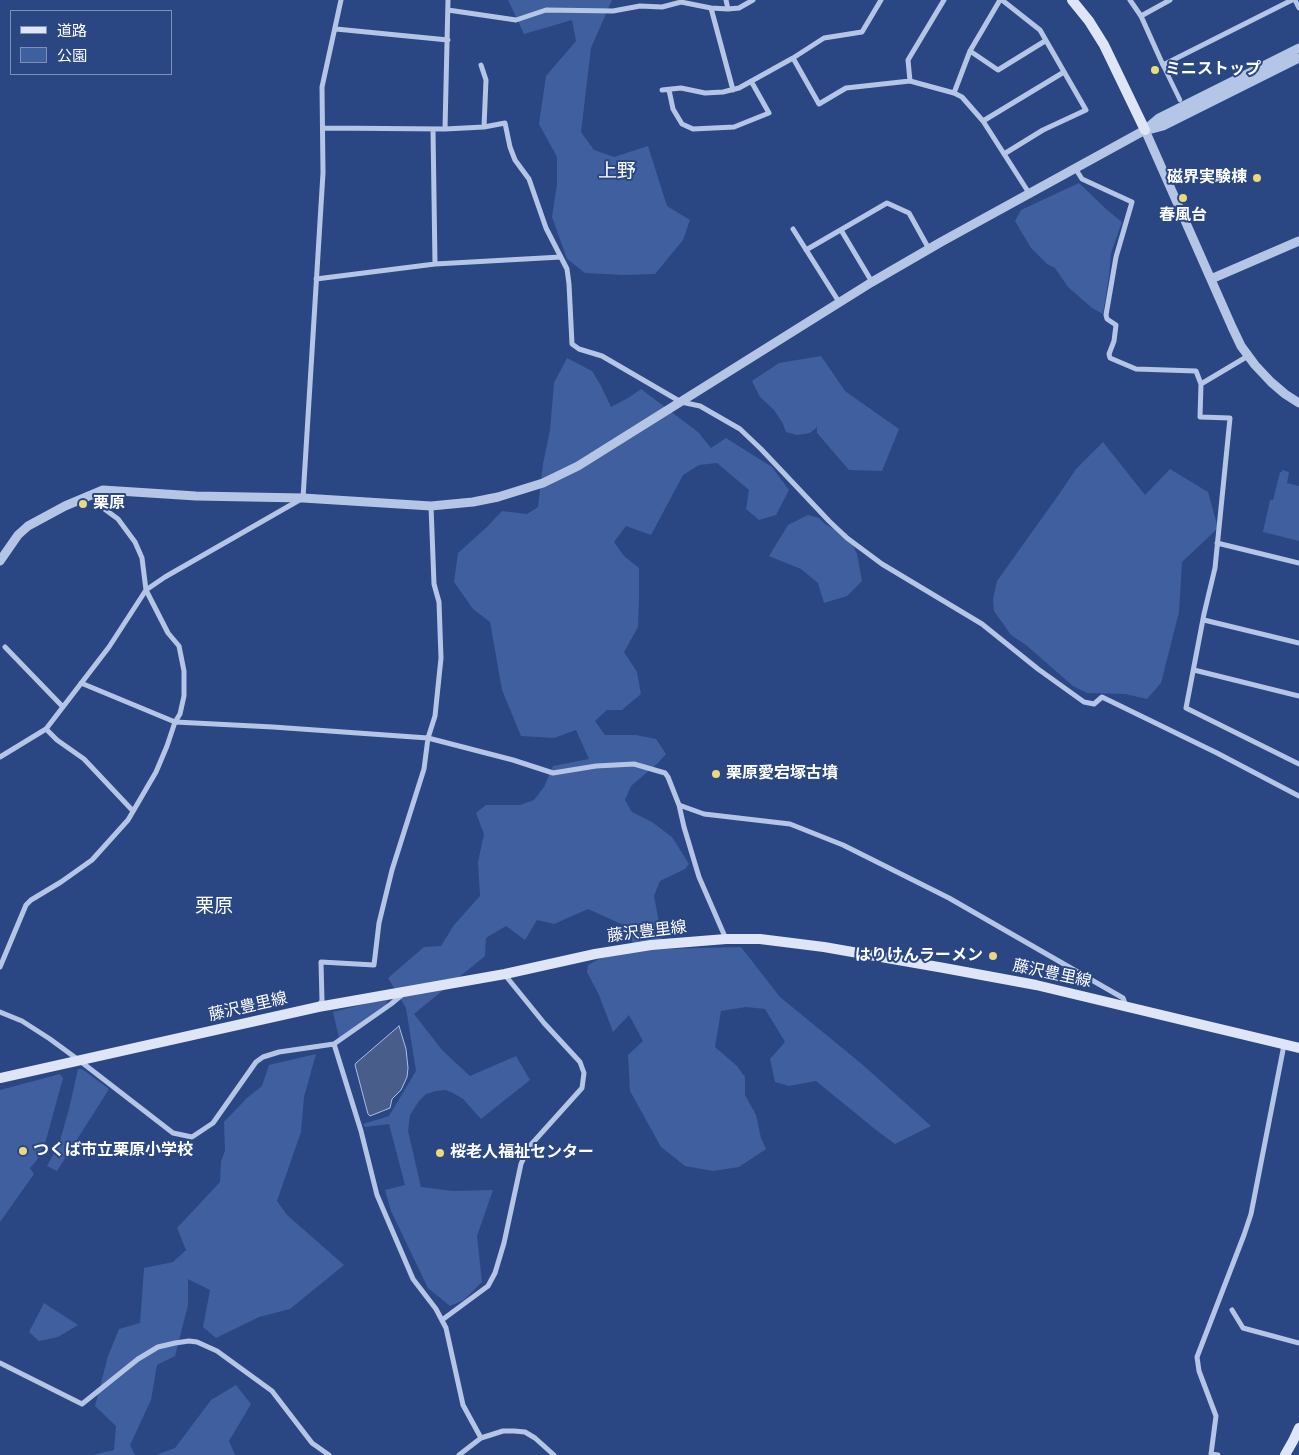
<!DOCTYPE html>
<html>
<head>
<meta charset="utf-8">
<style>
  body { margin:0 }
  #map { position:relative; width:1299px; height:1455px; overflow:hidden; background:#2a4783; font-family:"Fira Sans Condensed","Noto Sans JP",sans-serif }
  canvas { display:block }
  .legend { position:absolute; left:10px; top:10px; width:162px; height:65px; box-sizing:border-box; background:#2a4783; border:1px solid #7f91b5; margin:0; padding:6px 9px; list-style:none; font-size:15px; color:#fff }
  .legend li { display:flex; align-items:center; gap:10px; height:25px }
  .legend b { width:25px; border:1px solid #7f91b5 }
</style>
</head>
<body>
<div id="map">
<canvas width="1299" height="1455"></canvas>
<ul class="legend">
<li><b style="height:6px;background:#dee5f6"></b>道路</li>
<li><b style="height:14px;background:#3f5f9f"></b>公園</li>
</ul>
</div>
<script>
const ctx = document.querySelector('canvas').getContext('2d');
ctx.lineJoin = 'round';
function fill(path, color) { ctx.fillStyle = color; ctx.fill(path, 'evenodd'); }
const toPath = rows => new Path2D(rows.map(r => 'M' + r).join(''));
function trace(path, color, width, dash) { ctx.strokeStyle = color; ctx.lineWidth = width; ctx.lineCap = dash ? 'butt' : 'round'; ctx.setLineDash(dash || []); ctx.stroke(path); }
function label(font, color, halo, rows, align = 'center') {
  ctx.font = font + ' "Fira Sans Condensed","Noto Sans JP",sans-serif'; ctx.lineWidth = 4; ctx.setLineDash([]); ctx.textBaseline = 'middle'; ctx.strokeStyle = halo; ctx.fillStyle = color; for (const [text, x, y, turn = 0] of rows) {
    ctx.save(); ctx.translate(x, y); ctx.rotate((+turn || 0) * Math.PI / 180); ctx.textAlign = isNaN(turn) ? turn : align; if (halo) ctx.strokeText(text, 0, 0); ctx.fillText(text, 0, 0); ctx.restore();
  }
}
fill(toPath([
  [508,0,612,0,591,48,581,132,594,150,614,157,648,146,667,206,690,220,683,240,655,274,624,275,585,273,567,259,552,217,557,184,557,157,539,124,546,76,576,41,572,20,524,34],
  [1079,183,1106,209,1122,222,1111,253,1109,276,1103,314,1092,308,1068,287,1055,268,1047,264,1031,248,1015,221,1021,210],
  [821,356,845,391,899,429,882,471,849,470,817,433,817,427,810,433,797,435,786,432,782,422,774,410,760,397,752,381,779,363],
  [567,358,592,371,600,384,611,407,628,398,641,389,698,432,711,448,726,438,772,467,789,490,776,515,759,520,746,509,749,490,717,463,699,465,683,475,651,535,626,526,614,542,624,556,639,568,639,598,638,627,624,652,637,672,641,694,622,710,607,710,595,721,605,735,636,735,656,739,666,754,658,763,631,786,625,800,632,812,652,822,672,837,689,864,685,869,660,881,654,896,664,949,741,947,780,997,863,1065,931,1126,895,1144,876,1130,816,1081,789,1086,775,1082,770,1059,785,1042,765,1009,746,1007,721,1011,715,1047,737,1066,745,1077,745,1095,756,1115,761,1138,766,1149,739,1167,713,1171,685,1166,661,1147,630,1091,628,1055,643,1041,629,1015,613,1032,599,995,587,972,588,965,599,959,634,951,630,928,588,909,554,924,537,920,525,940,506,926,486,938,485,956,414,1014,442,1050,470,1076,516,1056,530,1080,481,1119,463,1099,453,1093,445,1090,436,1091,426,1094,419,1101,410,1115,408,1131,421,1187,453,1191,493,1190,477,1236,482,1282,464,1300,450,1306,428,1288,391,1211,385,1190,405,1185,389,1124,365,1127,363,1124,389,1116,416,1071,406,1008,388,978,424,947,441,946,454,925,480,896,478,862,484,834,476,813,486,805,520,805,534,800,544,787,553,766,589,759,576,730,554,738,521,736,502,690,490,622,473,609,454,582,458,553,488,526,502,511,527,514,538,507,543,464,550,430,554,383],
  [1103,442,1145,495,1170,469,1208,492,1218,528,1182,562,1179,612,1161,683,1147,699,1125,694,1087,693,1073,686,1026,645,1011,635,994,611,993,599,997,581,1062,490,1076,469],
  [1282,470,1289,472,1287,483,1299,486,1299,541,1263,532,1270,500,1273,500,1280,472,1282,472],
  [808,515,819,518,825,524,841,533,847,533,857,554,862,581,847,596,824,603,818,583,801,569,769,556,788,525],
  [388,1000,386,1004,339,1038,333,1012,376,1001],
  [316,1054,304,1097,301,1132,277,1201,287,1215,344,1265,290,1309,259,1317,216,1338,203,1327,210,1290,188,1279,188,1305,175,1356,157,1365,151,1400,130,1445,135,1455,92,1455,114,1450,116,1426,95,1406,108,1356,119,1329,140,1323,144,1268,173,1262,186,1250,177,1228,220,1182,221,1161,225,1151,224,1122,247,1098,262,1086,269,1065],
  [78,1069,82,1069,109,1089,57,1171,47,1166,59,1144,69,1109],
  [60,1074,63,1078,46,1140,37,1160,30,1168,34,1174,0,1222,0,1090],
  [44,1303,78,1325,58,1337,39,1341,29,1332],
  [236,1385,251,1404,229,1441,235,1455,156,1455,175,1448,211,1400]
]), '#3f5f9f');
const water = toPath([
  [399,1026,406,1049,408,1068,407,1077,401,1090,392,1099,390,1108,370,1116,368,1114,355,1065,356,1063,399,1026]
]);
fill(water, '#485d89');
trace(water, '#a9bfe6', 1);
trace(toPath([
  [1163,65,1180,100]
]), '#b4c5e6', 4.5);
trace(toPath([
  [726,0,728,9],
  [1002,0,1040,30,1086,110,1043,130,1004,154],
  [1130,0,1141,16,1163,65,1292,0],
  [1295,0,1299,8],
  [711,8,733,90],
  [448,10,516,20,546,10,613,11,640,6,662,7,681,2,711,8,728,9,739,8,753,0],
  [1141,16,1170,0],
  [336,29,448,40],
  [970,51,998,70,1045,41],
  [793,58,819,104,846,88,910,81,954,93,962,97,983,121,1029,193],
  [481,65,486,80,484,127],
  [910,81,908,60,944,0],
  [662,90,681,88,705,93,723,92,739,88,793,58,824,38,862,32,881,0],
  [669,90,673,109,682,124,693,129,734,127,769,113,751,81],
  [954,93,970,51,1000,0],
  [983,121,1064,72],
  [323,128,445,129,484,127,505,123,510,147,515,160,529,179,546,228,567,269,569,284,572,344,579,349,602,356,681,402,700,406,740,429,761,449,829,521,847,538,882,564,982,624,1038,669,1084,702,1094,704,1102,697,1217,753,1299,796],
  [433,129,435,264],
  [445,129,448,0],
  [1075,168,1082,179,1132,202,1116,257,1106,315,1107,319,1116,325,1114,341,1109,354,1110,358,1136,369,1196,371,1201,384],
  [793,229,839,302],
  [841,230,872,282],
  [806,250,887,203,909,213,929,249],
  [316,279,435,264,561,257],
  [1248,356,1201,384,1200,417,1230,418,1215,568,1204,614,1186,708,1299,764],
  [1217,543,1299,563],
  [1204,620,1299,643],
  [5,647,63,707],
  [1194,670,1299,696],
  [81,683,175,722,273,727,428,738,513,760,553,773,596,766,634,764,665,773,668,777,679,805,684,827,699,877,726,939],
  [46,729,57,740,84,759,133,811],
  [0,757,46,729,109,647,146,590,165,577,303,498,323,173,322,87,341,0],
  [679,805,704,814,790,824,843,845,949,898,1123,998,1126,1006],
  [0,967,26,905,31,900,61,882,92,860,128,820,156,772,167,746,175,722,180,714,184,696,184,671,179,646,168,633,146,590,142,558,135,542,118,519,103,508,103,490],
  [318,1006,322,1001,321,962,374,965,379,923,392,870,424,769,428,738,435,716,441,658,439,602,434,584,431,506],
  [0,1012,22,1021,50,1039,80,1061,173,1133,192,1137,213,1123,256,1062,263,1057,279,1052,334,1044,391,1004,403,994],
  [334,1044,361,1131,377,1195,413,1279,436,1309,446,1328,463,1405,481,1438],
  [1232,1310,1243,1328,1299,1343],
  [442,1320,488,1286,495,1273,504,1243,521,1164,528,1148,582,1088,584,1073,580,1062,544,1023,505,975],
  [0,1363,82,1404,138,1359,158,1347,175,1343,189,1341,197,1342,217,1351,272,1391,312,1443,329,1455],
  [459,1455,481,1438,503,1431,514,1431,525,1432,535,1438,554,1455],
  [1218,1455,1211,1454,1216,1416,1199,1371,1197,1357,1244,1235,1251,1214,1284,1045]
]), '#b4c5e6', 5);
trace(toPath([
  [1145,130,1232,327,1241,346,1255,365,1271,382,1285,394,1299,403],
  [1148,130,1163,126,1299,58],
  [1211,279,1299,241],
  [0,561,18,535,28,526,65,506,103,490,196,496,303,498,431,506,473,502,498,497,543,483,578,466,872,282,941,242,1145,130,1159,118,1299,48]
]), '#b4c5e6', 9);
trace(toPath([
  [1072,0,1089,21,1104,45,1145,130],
  [0,1078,318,1007,505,974,595,954,651,945,726,939,760,939,824,947,944,968,1036,985,1299,1048],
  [1285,1455,1293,1441,1299,1428]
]), '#dee5f6', 10);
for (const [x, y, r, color] of [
  [1155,70,5,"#ecd97c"],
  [1257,178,5,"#ecd97c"],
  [1183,198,5,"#ecd97c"],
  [83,504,5,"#ecd97c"],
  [716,774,5,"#ecd97c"],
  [993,956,5,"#ecd97c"],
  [23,1151,5,"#ecd97c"],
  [440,1153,5,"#ecd97c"]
]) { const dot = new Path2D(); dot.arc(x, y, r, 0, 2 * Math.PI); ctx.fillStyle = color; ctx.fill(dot); trace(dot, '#2a4783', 2); }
label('bold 16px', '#fff', '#2a4783', [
  ["ミニストップ",1165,70],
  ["磁界実験棟",1247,178,"right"],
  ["春風台",1183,216,"center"],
  ["栗原",93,504],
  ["栗原愛宕塚古墳",726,774],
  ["はりけんラーメン",983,956,"right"],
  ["つくば市立栗原小学校",33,1151],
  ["桜老人福祉センター",450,1153]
], 'left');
label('16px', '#fff', '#2a4783', [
  ["藤沢豊里線",647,932,-7],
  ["藤沢豊里線",1052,974,12],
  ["藤沢豊里線",248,1007,-13]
]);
label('19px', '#fff', '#2a4783', [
  ["上野",617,172],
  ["栗原",214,907]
]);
</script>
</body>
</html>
